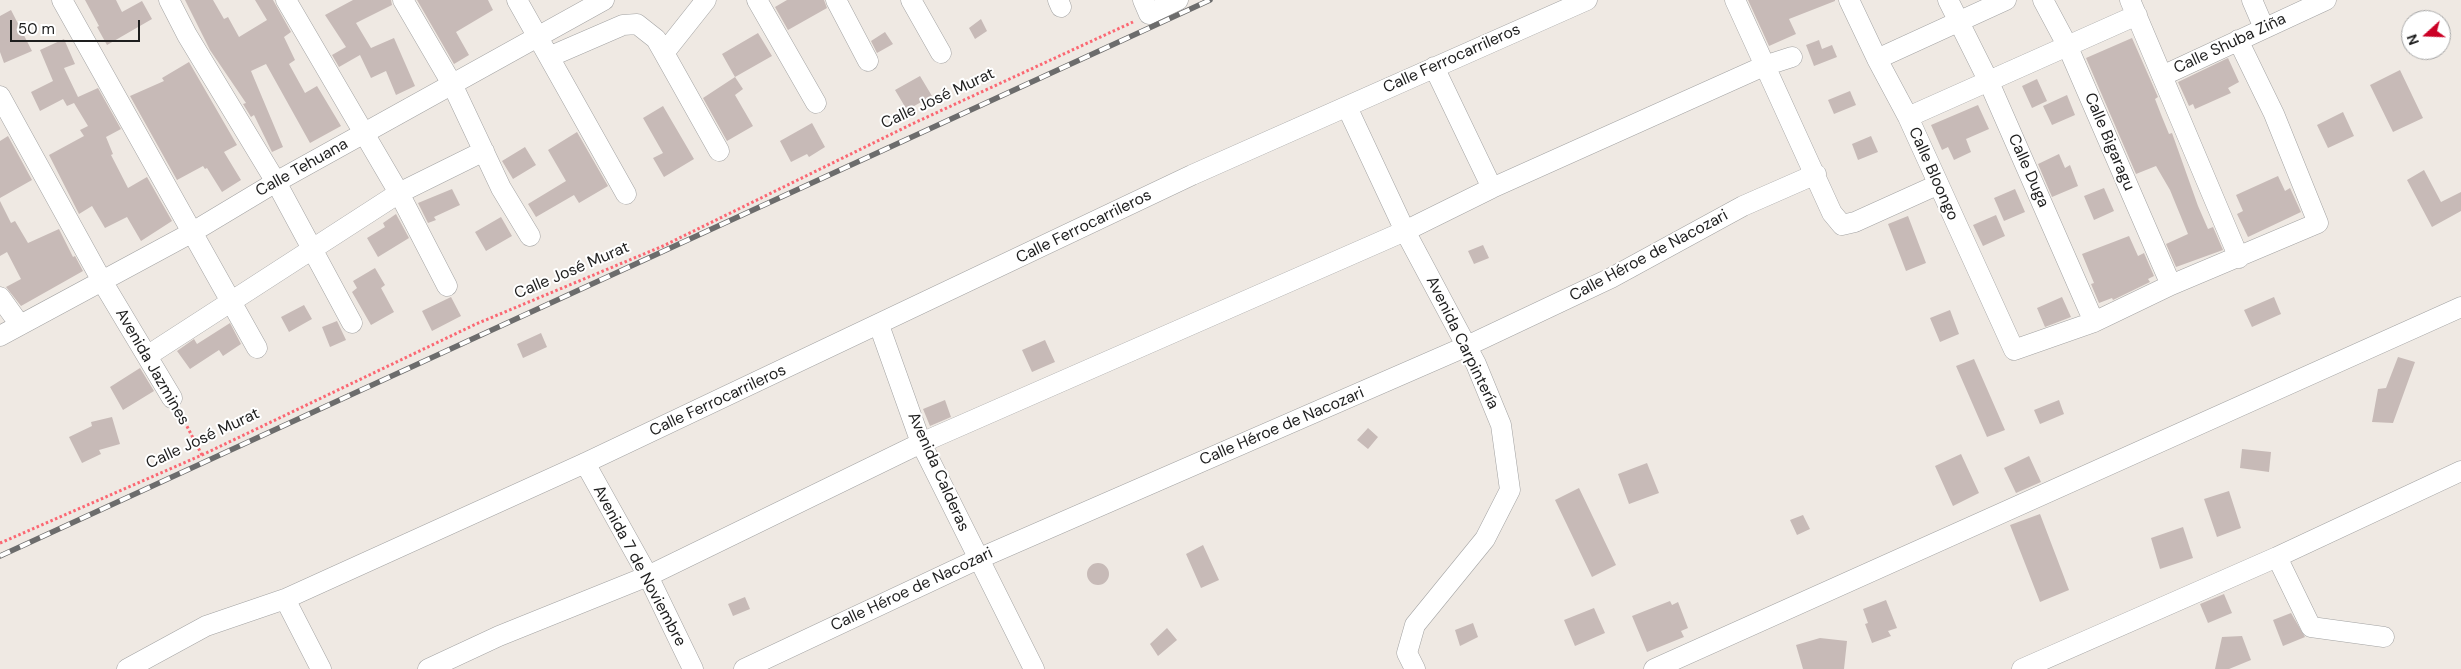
<!DOCTYPE html>
<html>
<head>
<meta charset="utf-8">
<style>
  body { margin:0 }
  #map { position:relative; width:2461px; height:669px; overflow:hidden; background:#efe9e3; font-family:"DM Sans",sans-serif }
  canvas { display:block }
  .north { position:absolute; left:2401px; top:10px; width:50px; height:50px; box-sizing:border-box; background:#fff; border:1px solid #a5a5a5; border-radius:50%; rotate:250deg; font-size:14px; font-weight:700; line-height:20px; text-align:center; color:#1e1e1e }
  .north::after { content:''; display:block; margin:auto; width:18px; height:22px; background:#cb0025; clip-path:polygon(50% 0,100% 100%,50% 72%,0 100%) }
  .scale { position:absolute; left:10px; top:20px; width:130px; height:22px; box-sizing:border-box; border:2px solid #1e1e1e; border-top:0; padding-left:6px; font-size:15px; line-height:18px; white-space:nowrap; color:#1e1e1e; -webkit-text-stroke:4px #fff; paint-order:stroke }
</style>
</head>
<body>
<div id="map">
<canvas width="2461" height="669"></canvas>
<div class="north">N</div>
<div class="scale">50 m</div>
</div>
<script>
const ctx = document.querySelector('canvas').getContext('2d');
ctx.lineJoin = 'round';
function fill(path, color) { ctx.fillStyle = color; ctx.fill(path, 'evenodd'); }
const toPath = rows => new Path2D(rows.map(r => 'M' + r).join(''));
function trace(path, color, width, dash) { ctx.strokeStyle = color; ctx.lineWidth = width; ctx.lineCap = dash ? 'butt' : 'round'; ctx.setLineDash(dash || []); ctx.stroke(path); }
function label(font, color, halo, rows, align = 'center') {
  ctx.font = font + ' "DM Sans",sans-serif'; ctx.lineWidth = 4; ctx.setLineDash([]); ctx.textBaseline = 'middle'; ctx.strokeStyle = halo; ctx.fillStyle = color; for (const [text, x, y, turn = 0] of rows) {
    ctx.save(); ctx.translate(x, y); ctx.rotate((+turn || 0) * Math.PI / 180); ctx.textAlign = isNaN(turn) ? turn : align; if (halo) ctx.strokeText(text, 0, 0); ctx.fillText(text, 0, 0); ctx.restore();
  }
}
fill(toPath([
  [85,0,116,0,122,12,142,1,152,19,107,45,97,27,99,26],
  [185,0,213,0,224,19,228,17,239,37,267,20,255,0,273,0,291,32,284,37,295,60,289,64,305,93,317,86,341,126,310,143,266,64,251,71,283,147,272,152,254,115,251,117,243,104,246,103,210,50],
  [353,0,391,0,392,5,356,23,371,48,394,38,415,86,396,95,386,71,371,78,360,55,339,67,332,55,346,47,325,15],
  [417,0,488,0,493,10,456,32,469,55,454,64],
  [787,0,824,0,827,8,788,30,775,7],
  [1748,0,1835,0,1835,1,1789,19,1796,34,1769,46],
  [11,10,32,51,4,63,0,52,0,16],
  [981,19,987,31,975,39,969,28],
  [885,32,893,44,877,53,871,41],
  [758,33,772,56,735,77,722,54],
  [2132,38,2158,97,2155,99,2162,117,2169,134,2172,133,2198,206,2208,229,2213,227,2223,250,2176,267,2166,244,2188,234,2170,190,2156,166,2136,174,2086,58],
  [64,39,75,64,64,68,78,97,98,88,121,129,106,137,113,154,111,155,128,188,147,177,172,221,141,241,127,217,105,228,92,206,79,214,49,155,84,136,80,130,88,126,74,103,67,106,63,99,40,111,31,92,53,81,40,50],
  [1819,40,1822,49,1832,45,1837,57,1814,66,1806,45],
  [2228,58,2239,82,2228,88,2231,93,2195,109,2193,104,2189,106,2178,82],
  [189,62,237,145,224,152,241,180,222,192,207,168,205,169,203,166,177,180,130,96,164,81,162,78],
  [2400,70,2423,118,2393,132,2370,85],
  [920,76,932,96,907,110,895,90],
  [735,77,743,89,735,95,753,126,727,141,703,98],
  [2037,79,2047,101,2032,108,2022,86],
  [1850,91,1856,105,1834,114,1828,100],
  [2067,95,2075,115,2052,125,2043,106],
  [1978,105,1989,129,1966,139,1971,152,1954,160,1948,147,1942,150,1931,125],
  [663,106,694,159,664,177,653,158,663,153,643,118],
  [2343,112,2354,136,2328,148,2317,125],
  [812,123,825,147,809,157,807,154,791,162,780,141],
  [577,132,608,186,579,203,574,195,536,217,528,204,566,181,548,150],
  [8,136,32,180,0,198,0,141],
  [1871,136,1878,152,1858,160,1852,144],
  [525,147,536,165,513,179,502,161],
  [2059,154,2065,168,2070,165,2078,186,2052,197,2038,164],
  [2424,170,2441,202,2461,192,2461,211,2432,227,2407,180],
  [2278,176,2285,191,2290,188,2301,212,2248,237,2237,214,2243,211,2236,195],
  [2104,188,2114,211,2094,220,2084,196],
  [452,189,460,205,434,217,436,220,428,223,418,203],
  [2015,189,2025,212,2004,221,1994,198],
  [0,201,11,223,15,221,28,243,59,229,73,257,75,256,83,271,21,306,6,287,21,279,7,252,0,256],
  [396,214,409,238,378,257,367,238,385,227,383,223],
  [1996,215,2005,236,1983,246,1973,225],
  [1908,216,1926,263,1906,271,1888,224],
  [501,217,512,236,486,251,475,232],
  [2129,236,2138,256,2144,253,2154,276,2148,279,2150,282,2113,300,2112,298,2099,303,2091,284,2094,283,2082,254],
  [1483,245,1489,258,1474,264,1468,251],
  [375,268,385,285,381,288,394,312,371,325,352,292,357,288,353,281],
  [451,297,461,316,432,331,422,311],
  [2062,297,2071,317,2045,327,2037,308],
  [2274,297,2281,314,2252,327,2244,310],
  [304,305,312,319,289,332,281,317],
  [1950,310,1959,334,1940,342,1930,318],
  [337,321,346,340,330,347,322,327],
  [230,323,241,344,223,356,219,350,190,369,177,351,194,339,197,344],
  [541,333,547,347,523,358,517,344],
  [1045,340,1055,362,1032,372,1022,350],
  [2398,357,2415,362,2393,423,2372,422,2378,389,2386,388],
  [1974,359,2005,430,1987,437,1956,366],
  [140,368,154,391,123,410,110,387],
  [945,400,951,417,930,426,923,409],
  [2059,400,2064,414,2040,424,2034,410],
  [112,417,120,444,99,450,101,454,82,463,69,437,92,426,91,422],
  [1368,428,1378,437,1368,449,1357,440],
  [2242,449,2271,452,2269,472,2240,468],
  [1961,454,1979,493,1953,506,1935,466],
  [2029,456,2041,482,2016,493,2004,468],
  [1647,463,1659,493,1629,504,1618,474],
  [1579,488,1616,565,1592,577,1555,500],
  [2229,491,2241,528,2217,537,2204,499],
  [2040,514,2069,590,2040,602,2010,525],
  [1803,515,1810,529,1797,535,1790,520],
  [2183,527,2193,558,2160,569,2151,538],
  [1203,545,1219,580,1201,588,1186,554],
  '1087 574a11 11 0 1 1 22 0a11 11 0 1 1-22 0Z',
  [2224,594,2232,613,2208,623,2200,604],
  [745,597,750,609,733,616,728,604],
  [1886,600,1897,628,1888,631,1891,636,1872,643,1865,624,1868,623,1863,609],
  [1670,601,1672,605,1678,602,1688,628,1681,631,1684,637,1647,652,1632,616],
  [1594,608,1605,633,1575,646,1564,620],
  [2291,613,2305,637,2283,646,2273,620],
  [1473,623,1478,637,1460,646,1455,630],
  [1167,628,1177,640,1158,656,1150,644],
  [2242,636,2251,660,2229,669,2215,669,2222,637],
  [1820,638,1847,641,1844,669,1803,669,1796,645]
]), '#c7bab7');
const minor = toPath([
  [62,0,257,348],
  [169,0,187,35,276,182,352,323],
  [286,0,399,193,447,286],
  [403,0,452,84,501,188,530,236],
  [517,0,626,194],
  [706,0,664,53,719,151],
  [757,0,816,103],
  [836,0,868,61],
  [911,0,941,53],
  [1058,0,1061,7],
  [1143,0,1149,14,1178,0],
  [1735,0,1832,213,1842,225,1855,222,1937,185],
  [1849,0,1877,59,1908,117,2014,350,2094,322,2171,285,2318,223,2274,114,2238,40],
  [1948,0,1988,80,2094,322],
  [2043,0,2067,45,2171,285],
  [2130,0,2239,258],
  [2252,0,2264,28],
  [549,57,623,25,637,24,656,39,664,53],
  [1877,59,2006,0],
  [1434,67,1492,188],
  [2162,76,2326,0],
  [0,96,102,281,172,398],
  [1347,107,1405,231,1476,364,1501,425,1510,490,1485,539,1415,625,1407,653,1415,669],
  [1908,117,2137,15],
  [0,297,20,325],
  [879,325,921,443,1034,669],
  [0,336,191,233,276,182,604,0],
  [147,356,399,193,484,151],
  [585,463,648,576,693,669],
  [2277,557,2311,627,2384,637],
  [285,599,321,669],
  [127,669,206,626,285,599,585,463,1192,175,1587,0],
  [428,669,499,636,648,576,921,443,1405,231,1492,188,1764,66,1792,57],
  [744,669,978,559,1467,346,1611,278,1743,206,1816,174],
  [1654,669,2461,307],
  [2022,669,2277,557,2461,471]
]);
trace(minor, '#a2a2a2', 21);
trace(toPath([
  [180,413,202,455],
  [0,543,202,455,476,324,663,246,912,124,1133,22]
]), '#fb6873', 3, [2.5, 2.5]);
trace(minor, '#fff', 20);
const rail = toPath([
  [0,556,1210,0]
]);
trace(rail, '#6c6c6c', 5.5);
trace(rail, '#fff', 4, [11]);
label('16px', '#1e1e1e', '#fff', [
  ["Calle Shuba Ziña",2230,44,-25],
  ["Calle Ferrocarrileros",1452,59,-24],
  ["Calle José Murat",938,99,-25],
  ["Calle Bigaragu",2109,142,67],
  ["Calle Tehuana",302,168,-29],
  ["Calle Duga",2028,171,66],
  ["Calle Bloongo",1933,174,66],
  ["Calle Ferrocarrileros",1084,227,-26],
  ["Calle Héroe de Nacozari",1649,256,-28],
  ["Calle José Murat",572,271,-23],
  ["Avenida Carpintería",1462,343,64],
  ["Avenida Jazmines",152,367,60],
  ["Calle Ferrocarrileros",718,401,-25],
  ["Calle Héroe de Nacozari",1282,427,-23],
  ["Calle José Murat",203,439,-25],
  ["Avenida Calderas",938,472,66],
  ["Avenida 7 de Noviembre",639,566,62],
  ["Calle Héroe de Nacozari",912,590,-25]
]);
</script>
</body>
</html>
